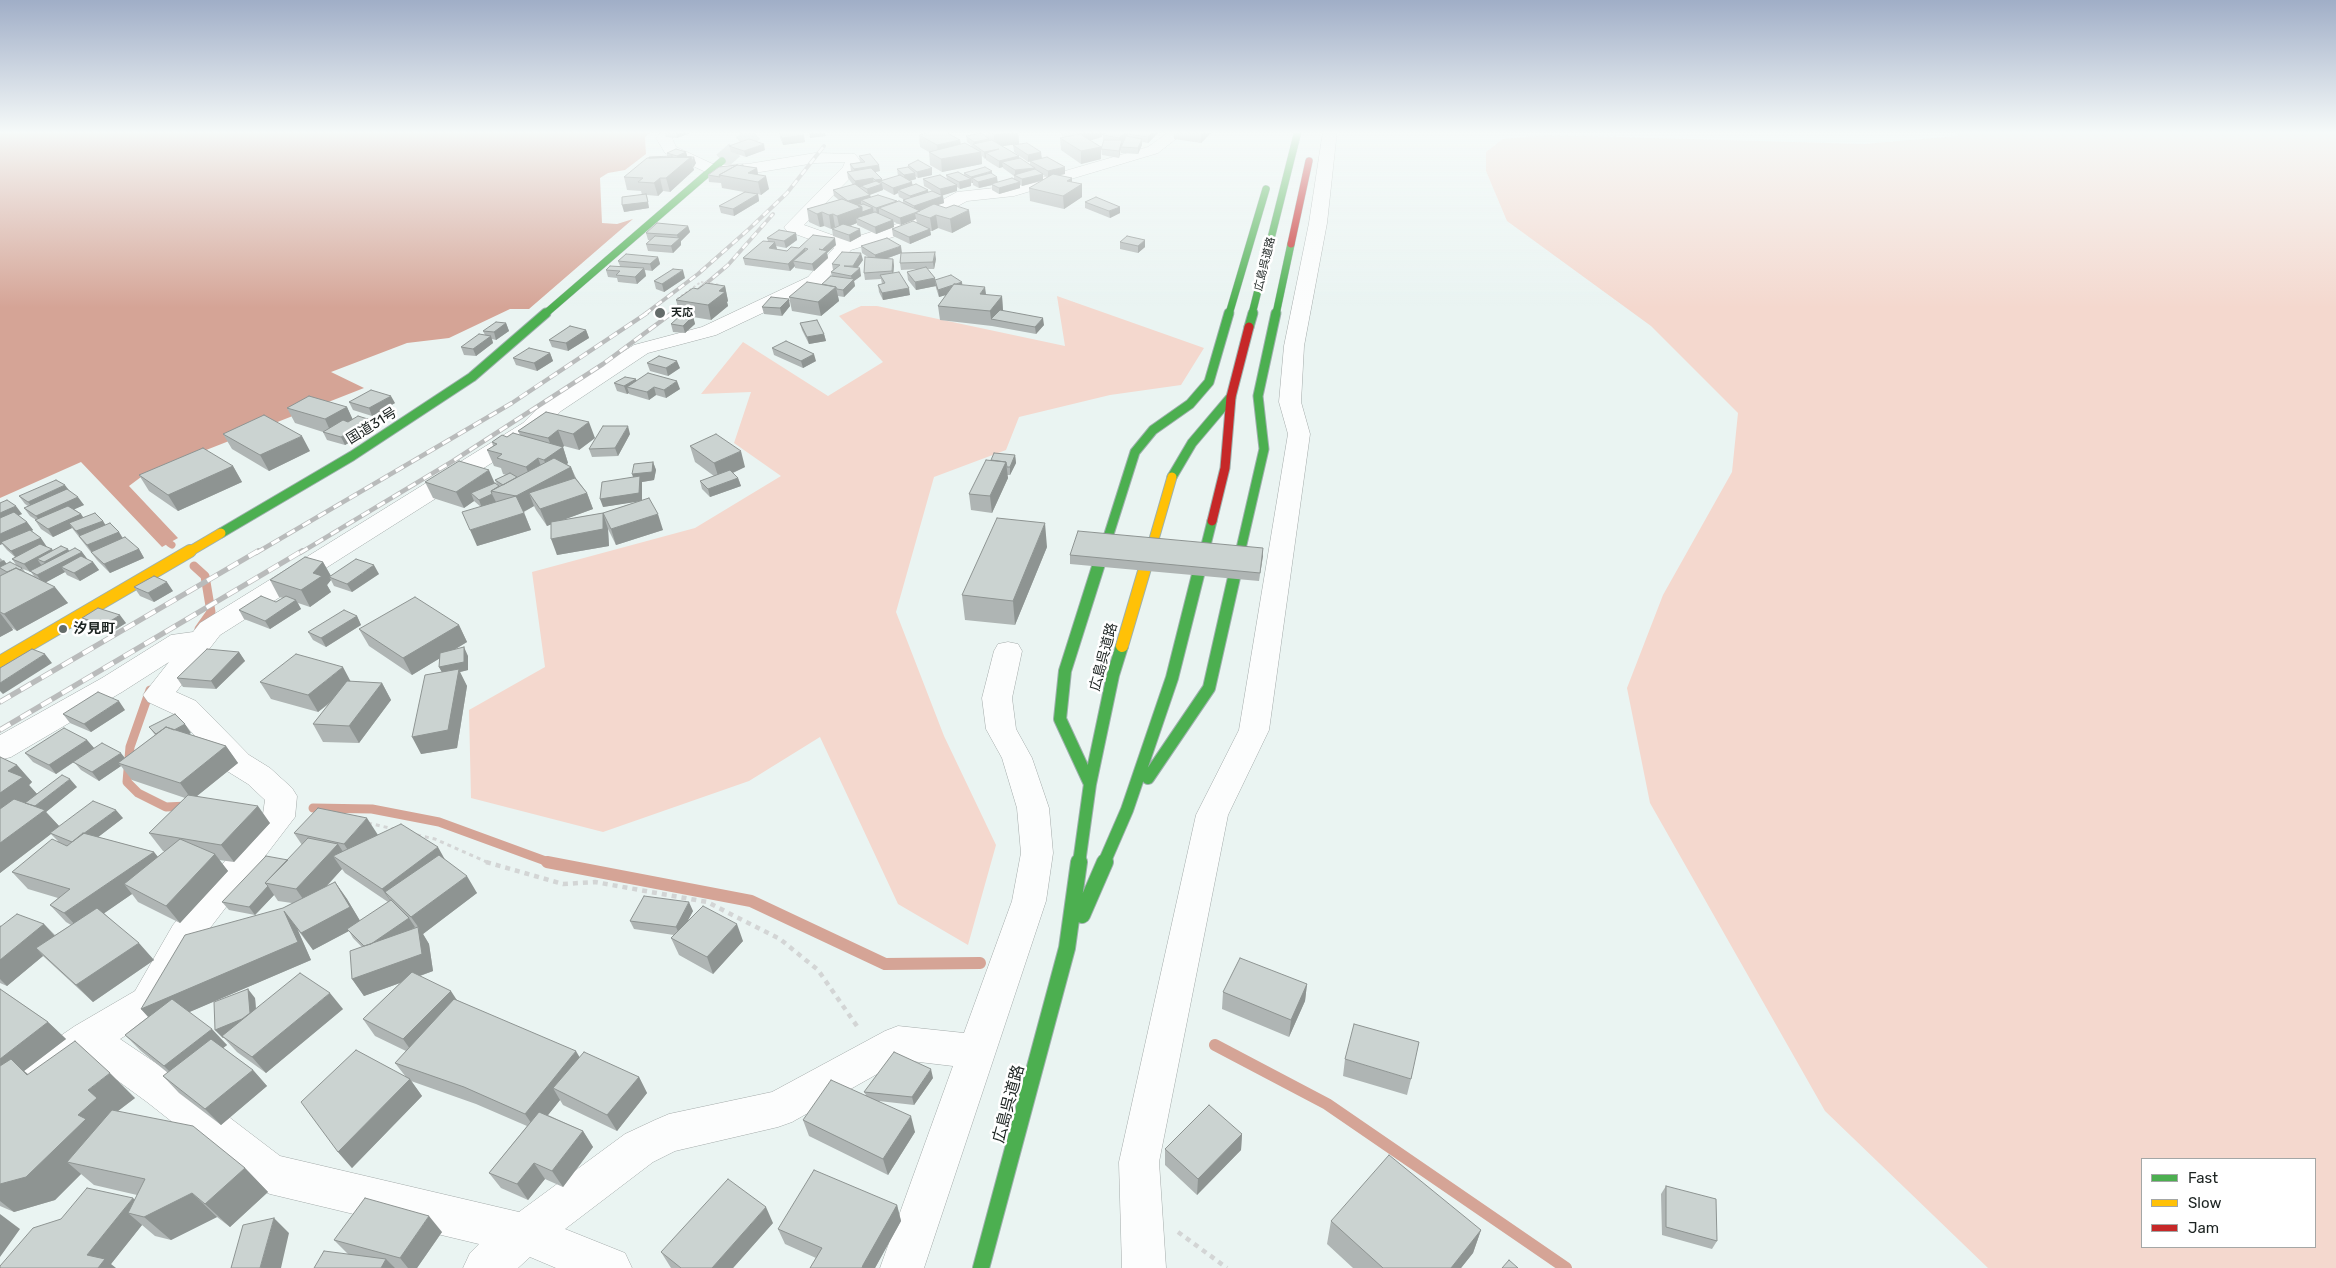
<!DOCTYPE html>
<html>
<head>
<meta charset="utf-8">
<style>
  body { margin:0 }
  #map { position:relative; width:2336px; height:1268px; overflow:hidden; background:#eaf4f2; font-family:Rubik,sans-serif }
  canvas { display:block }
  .legend { position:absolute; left:2141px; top:1158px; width:175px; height:90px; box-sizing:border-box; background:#fff; border:1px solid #a4a7a6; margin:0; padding:6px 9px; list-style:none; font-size:15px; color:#1c2321 }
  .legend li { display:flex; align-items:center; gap:10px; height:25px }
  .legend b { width:25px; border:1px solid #a4a7a6 }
</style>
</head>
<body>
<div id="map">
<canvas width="2336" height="1268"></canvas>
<ul class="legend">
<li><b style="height:6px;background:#4caf50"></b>Fast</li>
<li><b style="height:6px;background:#ffc107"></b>Slow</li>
<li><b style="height:6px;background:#c62828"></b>Jam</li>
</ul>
</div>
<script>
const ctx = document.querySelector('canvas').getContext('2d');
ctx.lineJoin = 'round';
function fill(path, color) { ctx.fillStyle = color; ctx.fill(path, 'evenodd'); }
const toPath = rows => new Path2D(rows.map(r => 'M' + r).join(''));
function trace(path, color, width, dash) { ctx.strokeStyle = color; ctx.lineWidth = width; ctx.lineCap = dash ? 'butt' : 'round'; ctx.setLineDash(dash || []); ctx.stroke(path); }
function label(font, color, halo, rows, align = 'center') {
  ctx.font = font + ' Rubik,"Noto Sans JP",sans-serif'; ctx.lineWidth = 5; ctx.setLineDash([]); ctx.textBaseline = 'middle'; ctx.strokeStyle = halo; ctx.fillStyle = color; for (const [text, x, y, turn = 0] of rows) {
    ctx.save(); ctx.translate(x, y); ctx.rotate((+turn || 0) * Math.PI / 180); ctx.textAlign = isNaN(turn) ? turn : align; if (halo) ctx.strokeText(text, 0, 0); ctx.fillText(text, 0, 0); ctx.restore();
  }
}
fill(toPath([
  [1955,131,2336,131,2336,1268,1988,1268,1825,1111,1650,803,1627,688,1663,595,1732,472,1738,413,1651,326,1507,221,1486,171,1486,152,1503,139,1548,135,1864,144,1958,136],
  [2315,1159,2315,1247,2142,1247,2142,1159],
  [1057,296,1204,348,1181,385,1110,395,1019,417,1006,450,934,477,896,612,944,736,996,845,968,945,898,904,820,737,749,781,603,832,471,798,469,710,545,667,532,572,695,528,781,476,734,443,751,392,701,394,743,342,828,396,883,362,839,316,861,306,877,306,1065,346]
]), '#f4d8ce');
fill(toPath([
  [0,131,652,131,645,137,646,154,625,170,608,173,600,178,602,223,617,224,633,219,529,309,510,309,449,338,407,343,331,372,364,388,145,474,129,486,178,538,162,547,81,462,0,498]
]), '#d5a496');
trace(toPath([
  [169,543,172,545]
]), '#d5a496', 7);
trace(toPath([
  [194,566,205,576,211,612,199,629],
  [150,690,130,747,127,782,138,793,166,807,188,806],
  [313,808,372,809,439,822,551,863]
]), '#d5a496', 9);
trace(toPath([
  [547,862,751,901,885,964,980,963],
  [1215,1045,1327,1104,1566,1268]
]), '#d5a496', 12);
trace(toPath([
  [722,161,756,131]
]), '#c1cac8', 17, [17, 9]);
const street = toPath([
  [662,131,676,131,672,138,676,147,715,165,748,164,815,153,855,154,861,162,856,172,804,225,846,240,900,223,957,192,1013,186,1148,147,1170,131,1186,131,1158,153,1014,196,967,201,912,231,851,250,822,285,716,335,648,353,561,411,539,433,220,635,176,692,196,701,249,755,270,768,292,788,297,796,295,817,197,945,161,1013,120,1039,175,1076,280,1156,519,1212,625,1134,655,1120,669,1114,772,1092,885,1031,898,1026,964,1033,1012,901,1021,853,1017,808,1002,758,986,729,982,698,994,651,998,644,1008,642,1018,644,1022,651,1012,698,1016,729,1032,758,1049,808,1053,853,1046,901,924,1268,880,1268,953,1066,902,1060,792,1122,778,1127,675,1151,653,1162,565,1229,625,1253,632,1268,556,1268,530,1257,518,1268,463,1268,470,1253,479,1244,270,1194,256,1188,147,1102,88,1059,14,1112,0,1117,0,1077,75,1026,135,991,173,925,263,814,265,800,248,784,227,771,176,715,148,702,143,695,169,662,122,692,11,757,0,760,0,735,102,678,171,635,193,632,200,623,523,423,545,401,634,345,702,327,808,277,834,248,787,231,784,227,843,167,845,162,815,163,748,174,712,175,665,153,656,138,662,131],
  [1323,131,1337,131,1327,223,1304,346,1301,402,1310,434,1269,730,1228,815,1159,1162,1166,1268,1122,1268,1119,1162,1196,815,1239,730,1288,434,1279,402,1284,346,1309,223,1323,131]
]);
const fastFar3 = toPath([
  [545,314,722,161],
  [1229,314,1266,189],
  [1252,314,1298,131],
  [1276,314,1291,244]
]);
const fastFar2 = toPath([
  [1249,327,1253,313],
  [1172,477,1192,443,1231,397],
  [221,533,352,456,472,377,546,313],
  [1103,553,1135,452,1153,430,1190,404,1209,382,1229,313],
  [1204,553,1212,521],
  [1240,553,1264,449,1258,396,1276,313]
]);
const fastFar1 = toPath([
  [1148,778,1209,688,1240,551],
  [1090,784,1060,719,1065,671,1103,551],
  [1079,863,1090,784,1113,675,1122,646],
  [1104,863,1127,810,1172,678,1204,551]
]);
const fast = toPath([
  [1082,915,1105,862],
  [981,1268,1067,948,1079,862]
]);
const slowFar1 = toPath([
  [187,553,221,533],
  [1150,553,1172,477]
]);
const slow = toPath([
  [1122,646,1150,551],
  [0,662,190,551]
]);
const jamFar1 = toPath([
  [1291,244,1309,161]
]);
const jam = toPath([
  [1212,521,1225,468,1231,397,1249,327]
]);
trace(street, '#a4abaa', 1);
trace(fastFar3, '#9eb0ad', 8);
trace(fastFar2, '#9eb0ad', 11);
trace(fastFar1, '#9eb0ad', 14);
trace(fast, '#9eb0ad', 18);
trace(slowFar1, '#9eb0ad', 11);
trace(slow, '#9eb0ad', 14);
trace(jamFar1, '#9eb0ad', 8);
trace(jam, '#9eb0ad', 11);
trace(toPath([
  [677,299,701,282]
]), '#d3d5d5', 2, [2.5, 2.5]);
trace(toPath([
  [368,823,394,829],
  [417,835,435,839,489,863]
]), '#d3d5d5', 3, [4, 4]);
trace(toPath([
  [486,862,563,884,595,882,707,902,780,939,818,970,859,1029],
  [1178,1232,1227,1268]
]), '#d3d5d5', 4.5, [5, 5]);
fill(street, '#fcfdfd');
trace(fastFar3, '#4caf50', 7);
trace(fastFar2, '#4caf50', 9);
trace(fastFar1, '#4caf50', 12);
trace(fast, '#4caf50', 16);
trace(slowFar1, '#ffc107', 9);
trace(slow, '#ffc107', 12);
trace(jamFar1, '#c62828', 7);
trace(jam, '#c62828', 9);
const railFar2 = toPath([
  [645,314,698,274,749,229,787,193,824,146],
  [670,314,728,265,773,214]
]);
const railFar1 = toPath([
  [256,553,512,403,647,313],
  [300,553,453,461,603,364,672,313]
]);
const rail = toPath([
  [0,702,258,551],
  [0,730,302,551]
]);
trace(railFar2, '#b9bbbb', 4);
trace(railFar1, '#b9bbbb', 4.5);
trace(rail, '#b9bbbb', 5.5);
trace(railFar2, '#fff', 2.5, [7]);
trace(railFar1, '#fff', 3, [9]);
trace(rail, '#fff', 4, [12]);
trace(toPath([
  [701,282,720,285]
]), '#d3d5d5', 2, [2.5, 2.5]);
fill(toPath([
  [664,131,695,131,677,138,666,137],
  [986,131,1018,131,1019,144,1002,146,1019,156,1019,158,1030,165,1030,161,1028,162,1014,152,1013,145,1042,158,1065,174,1059,175,1072,178,1072,182,1082,184,1082,197,1064,209,1030,201,1029,188,1042,181,1022,186,1020,185,1020,188,999,194,992,190,992,185,979,188,973,185,973,183,971,183,971,186,960,189,957,187,957,191,941,195,943,196,944,203,937,205,971,223,952,233,938,228,932,231,930,231,931,235,910,244,893,236,892,229,917,223,916,219,901,225,894,222,894,227,876,234,857,225,857,223,850,226,861,236,850,242,833,236,832,229,835,227,831,229,824,226,820,227,809,222,807,209,839,200,834,196,833,190,853,185,848,178,847,172,851,171,850,164,860,162,859,156,880,171,875,172,882,179,882,181,898,176,897,169,908,168,908,165,932,168,932,175,918,178,915,176,916,179,910,181,913,185,928,190,928,192,936,193,924,186,923,179,947,179,946,175,964,175,964,173,992,174,998,182,1014,179,1014,176,1003,168,1003,167,999,168,986,160,986,158,985,159,982,156,982,164,942,172,930,165,929,152,920,147,919,135,960,140,961,144,972,146,967,142,966,136,986,137],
  [1043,175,1047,177,1043,180],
  [883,189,894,195,898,193,899,197,905,200,903,200,903,203,871,197,870,195,883,190],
  [1061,131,1129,131,1127,131,1127,133,1160,131,1148,143,1142,142,1142,145,1138,154,1121,153,1121,150,1119,158,1102,155,1101,149,1103,142,1103,135,1104,134,1102,134,1102,137,1090,140,1101,147,1101,159,1081,164,1061,150,1060,138,1064,137,1061,135],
  [1174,131,1212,131,1212,132,1201,143,1174,139],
  [779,132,805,142,783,145,780,138],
  [729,146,765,150,746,157,731,152],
  [686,152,687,157,696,163,693,168,694,170,670,192,663,191,658,196,647,195,649,208,624,212,642,195,641,191,627,190,624,177,667,156,667,153],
  [743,164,744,166,757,168,758,175,769,189,761,195,758,194,759,201,734,216,721,213,719,206,744,192,722,188,721,183,709,182,708,175],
  [1085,202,1120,213,1110,218,1085,208],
  [688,226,690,232,681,241,681,245,673,253,648,251,646,244,650,240,648,240,646,233],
  [796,233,797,240,786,248,776,246,777,249,787,251,799,248,836,245,827,253,828,258,814,271,795,268,795,266,790,271,745,265,743,258,768,241,767,238],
  [1120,242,1145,247,1138,253,1120,249],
  [861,246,936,259,934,269,927,269,935,278,936,286,916,290,908,280,907,272,918,269,901,270,900,263,901,253,886,259,893,259,894,266,893,273,910,295,883,300,879,292,878,285,882,284,881,279,865,280,864,273,868,257,862,253],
  [658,257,660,264,652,271,645,270,646,276,637,284,618,282,617,278,608,277,606,270,620,266,618,261],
  [863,260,857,268,861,276,854,281,855,286,844,297,838,296,839,301,821,316,792,311,789,297,822,284,832,276,831,272,833,270,832,264],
  [685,278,664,292,656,289,654,281],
  [935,280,962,285,986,295,1002,296,1003,311,1044,325,1036,334,992,326,940,320,938,306,946,295,939,297,936,288],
  [725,286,728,301,727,302,728,306,711,320,693,317,695,324,685,333,673,332,671,324,684,315,680,315,676,300,698,289],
  [790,306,782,316,764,314,762,307],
  [506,323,509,331,496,340,492,339,493,343,476,356,464,355,461,347,485,335,483,331],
  [800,323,824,334,826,341,809,344,802,330],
  [586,330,589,338,568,351,552,347,549,340],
  [772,348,816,361,803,368,774,355],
  [550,353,553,361,537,371,516,365,513,358],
  [647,363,680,368,668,376,650,371],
  [636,381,680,389,666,398,656,395,649,400,629,394,629,393,627,394,617,391,614,383],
  [349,402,395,403,372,416,353,410],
  [347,407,352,419,371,420,375,428,345,445,327,440,323,432,295,423,287,408],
  [546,412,595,438,579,450,564,446,563,447,568,463,567,464,571,467,576,478,587,493,593,509,562,520,603,513,639,501,603,507,633,477,653,462,656,470,654,480,642,482,642,501,663,530,616,545,608,529,609,546,557,555,551,524,547,526,536,510,534,506,524,512,531,530,477,546,481,507,474,501,464,508,433,498,425,482,495,483,497,484,495,480,506,475,503,474,501,468,494,466,487,450,493,446,492,442,507,437,520,435,518,431],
  [223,434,310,451,269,471,232,449],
  [630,434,618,456,592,457,589,449],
  [690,446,745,467,733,473,738,478,741,486,710,497,702,489,700,481,714,476,695,462],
  [1015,455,1016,463,1010,475,1007,475,1008,478,992,513,971,510,969,494,991,460],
  [233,466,242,482,178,511,149,491,139,475],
  [70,491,84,505,74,509,81,514,83,517,103,521,105,525,119,532,123,538,139,549,144,558,110,573,97,560,72,528,53,537,41,529,35,520,36,520,30,516,24,508,28,506,25,504,19,496],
  [0,503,22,514,18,515,27,522,33,530,32,531,47,547,53,550,82,552,88,560,93,562,99,570,80,581,67,575,65,572,46,582,68,603,17,631,12,628,13,630,0,637,0,558,7,564,17,566,12,559,15,557,7,550,2,544,0,545],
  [23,569,31,572,34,576,25,572],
  [1047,547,1015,625,965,620,962,595],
  [1263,548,1259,581,1070,564,1070,555],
  [323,562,331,576,379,574,352,592,334,586,331,580,327,585,331,592,310,607,298,603,301,609,270,629,244,619,239,610,276,602,283,598,279,597,270,580],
  [134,587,173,591,154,602,140,596],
  [357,616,361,625,326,647,313,640,308,632],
  [82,618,126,623,110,633,88,626],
  [459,625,467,642,454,650,468,656,468,670,460,672,467,686,457,748,421,754,442,672,439,667,440,658,412,675,369,646,359,629],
  [239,652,245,661,216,689,183,687,177,678],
  [260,682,351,682,382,683,391,700,359,743,323,742,313,724,330,703,318,712,271,699],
  [125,710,91,732,70,723,63,714],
  [149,727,191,733,189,734,226,746,238,763,197,796,270,823,234,862,219,860,228,871,180,923,138,902,132,894,104,913,154,960,93,1002,43,956,7,986,0,983,0,925,1,926,44,924,55,935,71,925,66,922,50,905,58,898,28,889,12,872,58,841,51,834,0,873,0,757,17,765,32,782,29,785,37,794,77,787,46,812,59,826,123,818,98,837,154,852,158,857,165,851,163,851,149,833,185,798,132,780,121,766,99,781,81,770,74,762,56,774,33,762,25,753,87,740,94,748,125,758,155,735],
  [294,833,378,835,445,860,477,893,423,934,429,944,433,971,420,976,457,1000,580,1058,639,1077,647,1093,617,1131,563,1105,560,1100,548,1115,583,1131,593,1147,563,1187,545,1179,528,1200,501,1188,489,1173,527,1126,476,1104,411,1081,422,1096,352,1168,338,1152,406,1077,395,1063,406,1051,375,1036,363,1019,400,983,364,996,352,979,362,947,353,938,349,931,313,950,297,929,311,960,189,1012,227,1045,223,1048,253,1070,267,1086,221,1125,179,1093,163,1076,168,1073,141,1051,125,1035,148,1017,141,1009,283,908,292,903,278,901,274,895,255,915,229,910,222,902,288,860,302,845],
  [342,869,345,873,388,902,360,921,347,899,335,882,327,886],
  [693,911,686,923,743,941,713,974,679,955,671,938,674,935,634,929,630,921],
  [1307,984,1305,1001,1289,1037,1222,1009,1223,992],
  [0,989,48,1022,66,1039,24,1071,28,1074,135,1098,118,1111,245,1168,268,1192,230,1227,217,1217,171,1240,155,1236,142,1225,111,1264,0,1268,135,1199,137,1195,94,1185,81,1174,55,1200,14,1212,0,1206],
  [255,998,256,1008,343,1009,266,1073,237,1052,224,1038,223,1038,215,1030],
  [1345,1059,1411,1079,1407,1095,1343,1076],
  [933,1078,914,1105,879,1101,915,1132,888,1175,809,1136,803,1120,866,1095,864,1092],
  [1242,1134,1241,1150,1197,1195,1165,1165,1165,1149],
  [1666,1186,1717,1241,1712,1249,1662,1235,1661,1194],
  [897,1205,901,1221,875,1268,810,1268,816,1258,785,1244,778,1229],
  [1331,1221,1481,1230,1473,1253,1461,1268,1353,1268,1327,1244],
  [773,1223,733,1268,671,1268,661,1252],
  [442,1232,417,1268,314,1268,348,1254,334,1240]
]), '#afb5b4');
fill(toPath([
  [678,131,695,131,677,138,676,132],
  [821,131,825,131,826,136,810,138,809,132],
  [1018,131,1019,144,995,147,994,135],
  [1077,131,1102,131,1102,137,1078,144],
  [1102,131,1129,131,1127,131,1127,137,1122,142,1122,147,1121,147,1119,158,1119,138,1127,131,1102,135],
  [1154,131,1160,131,1148,143,1148,137],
  [1201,131,1212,131,1212,132,1201,143],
  [804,135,805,142,783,145,782,138],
  [989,139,990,145,974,145,974,142],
  [1142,139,1142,145,1138,154,1138,148],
  [960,140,961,152,938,157,937,145],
  [764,144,765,150,746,157,744,151],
  [1101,147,1101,159,1081,164,1081,151],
  [999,149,986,153,986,158,985,159,984,152],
  [686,152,688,159,678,162,677,156],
  [981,152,982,164,942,172,941,159],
  [1041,152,1042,159,1028,162,1028,155],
  [1019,156,1020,163,1002,162,1003,167,999,168,999,161],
  [691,157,694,170,670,192,666,178],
  [694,157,696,163,693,168,692,161],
  [879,165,880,171,855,176,854,169],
  [1065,167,1065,174,1048,178,1048,171],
  [757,168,759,181,766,176,769,189,761,195,758,182,748,173],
  [932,168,932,175,918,178,917,172],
  [1035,168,1036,174,1015,176,1015,170],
  [992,171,992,177,972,178,973,183,972,183,971,177],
  [915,173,916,179,905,182,904,175],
  [1043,174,1043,180,1022,186,1022,179],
  [997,177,998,184,991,184,992,185,979,188,978,182],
  [660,178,663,191,658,196,654,183],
  [873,178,874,184,861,186,861,187,856,188,855,181],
  [1072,178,1072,190,1082,184,1082,197,1064,209,1063,196,1067,181],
  [882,179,883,183,880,181,880,185,882,184,883,190,869,195,870,195,872,202,861,200,861,204,849,207,848,201,868,195,867,189,876,186,875,180],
  [971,179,971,186,960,189,959,182],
  [912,182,913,189,898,190,898,193,894,195,893,188],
  [1020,182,1020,188,999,194,999,188],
  [957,185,957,191,941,196,940,189],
  [928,190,929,196,910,202,910,196],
  [646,194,649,208,624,212,622,205],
  [758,194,759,201,734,216,733,209],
  [943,196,944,203,915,213,916,219,901,225,900,218,915,213,914,206],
  [897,201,898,207,879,208,879,214,877,215,876,208],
  [862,207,873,208,874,215,856,218,857,223,840,230,837,216],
  [1120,207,1120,213,1110,218,1109,211],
  [969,210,971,223,952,233,950,219],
  [822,212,824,226,820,227,817,214],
  [833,214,835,227,831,229,829,215],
  [936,215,938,228,932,231,930,218],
  [893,220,894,227,876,234,875,227],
  [688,226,690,232,681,241,681,245,673,253,671,246,678,239,677,235],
  [860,229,861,236,850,242,849,235],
  [930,229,931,235,910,244,909,237],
  [796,233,797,240,786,248,784,241],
  [835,238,836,245,827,253,828,258,814,271,812,264,822,250],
  [1145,240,1145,247,1138,253,1138,246],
  [775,242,777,249,769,248],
  [901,246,902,253,876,262,875,255],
  [805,248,806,255,793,261,795,266,790,271,788,264],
  [935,252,936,259,934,269,933,262],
  [861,253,863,260,854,273,853,266],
  [658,257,660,264,652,271,650,264],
  [893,259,894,266,893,278,892,271],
  [644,268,646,276,637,284,635,277],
  [860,268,861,276,854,281,855,286,844,297,843,290,852,281,851,276],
  [683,270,685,278,664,292,662,284],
  [935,278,936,286,916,290,915,282],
  [962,282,963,290,939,297,938,290],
  [725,286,728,301,727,302,728,306,711,320,708,305,719,291],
  [836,287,839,301,821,316,818,302],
  [985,287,987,301,980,294],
  [909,288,910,295,883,300,882,293],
  [1002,296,1003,311,991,319,990,311],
  [789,299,790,306,782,316,780,308],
  [693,316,695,324,685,333,683,326],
  [1043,318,1044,325,1036,334,1035,327],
  [506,323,509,331,496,340,494,332],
  [586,330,589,338,568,351,566,343],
  [824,334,826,341,809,344,807,337],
  [491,336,493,343,476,356,473,349],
  [550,353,553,361,537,371,534,363],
  [814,354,816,361,803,368,801,361],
  [677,361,680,368,668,376,666,368],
  [636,379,638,387,627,387,629,393,627,394,624,386],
  [677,381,680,389,666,398,664,390],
  [654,387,656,395,649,400,647,392],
  [391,396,395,403,372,416,369,408],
  [347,407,354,422,332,435,325,419],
  [371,420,375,428,345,445,341,437],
  [589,422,595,438,579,450,573,434],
  [628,426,630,434,618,456,615,448],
  [558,430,564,446,562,448,563,447,568,463,550,476,544,460,554,453,548,438],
  [302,436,310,451,269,471,260,455],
  [741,451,745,467,719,479,714,463],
  [1015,455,1016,463,1010,475,1010,467],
  [538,458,544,474,532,483,526,467],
  [653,462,656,470,654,480,642,482,642,501,603,507,600,499,635,483,632,474],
  [1006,462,1008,478,992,513,990,496],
  [233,466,242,482,178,511,168,495],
  [571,467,577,483,529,493,534,506,523,512,516,496],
  [489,470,496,486,471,493,474,501,464,508,456,492],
  [738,478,741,486,710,497,708,489],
  [65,485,71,493,34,510,28,502],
  [587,493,593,509,547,526,540,509],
  [492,494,496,502,482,508,479,500],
  [78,497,84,505,42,524,36,516],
  [16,506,22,514,0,524,0,513],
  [524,513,531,530,477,546,470,530],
  [603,513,608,529,609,546,557,555,551,539],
  [81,514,86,522,69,523,72,528,53,537,48,529],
  [658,514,663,530,616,545,611,529],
  [103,521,108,529,82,539,76,531],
  [27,522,33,530,3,544,1,542,2,544,0,545,0,534],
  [1045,523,1047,547,1015,625,1013,601],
  [119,532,124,541,93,554,87,545],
  [41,538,47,547,17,559,11,551],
  [1263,548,1263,556,1259,581,1260,573],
  [52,549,56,555,68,549,73,557,82,552,88,560,61,567,65,572,43,584,37,575,49,569,44,562,37,559,42,566,30,572,24,564],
  [139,549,144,558,110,573,104,564],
  [4,560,10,569,0,568,0,562],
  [93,562,99,570,80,581,74,573],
  [323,562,332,578,329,577,331,580,327,585,331,592,310,607,301,590,313,573],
  [374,565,379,574,352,592,347,584],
  [167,582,173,591,154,602,148,593],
  [55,587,68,603,17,631,4,614],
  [296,600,301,609,270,629,265,621],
  [0,613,13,630,0,637],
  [120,615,126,623,110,633,104,625],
  [357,616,361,625,326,647,321,638],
  [459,625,467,642,412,675,403,658],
  [464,647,468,656,468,670,460,672,467,686,457,748,421,754,412,737,444,676,439,667],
  [239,652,245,661,216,689,211,681],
  [45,654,52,663,3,694,0,691,0,683],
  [343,667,352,684,318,712,308,695],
  [382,683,391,700,359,743,349,726],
  [119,701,125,710,91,732,84,724],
  [185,724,191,733,166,746,159,738],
  [87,740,94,748,56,774,49,765],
  [226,746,238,763,192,800,180,783],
  [121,753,128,762,118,763,121,766,99,781,92,772],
  [17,765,32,782,29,785,38,795,0,821,0,793,8,771],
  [70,779,77,787,46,812,60,827,0,873,0,843,41,813,35,806],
  [258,806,270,823,234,862,221,845],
  [116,810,123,818,80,851,72,842],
  [367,818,378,835,355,861,344,844],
  [338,844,349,861,333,856,342,869,308,906,296,889],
  [438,847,448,865,385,892,394,906,382,889],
  [154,852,168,870,124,884,132,894,80,930,64,913],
  [215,854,228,871,180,923,166,906],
  [467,876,477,893,423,934,429,944,433,971,364,996,352,979,419,928,411,917],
  [335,882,347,899,362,924,313,950,301,933],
  [268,886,274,895,255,915,249,907],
  [689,902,693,911,680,936,676,927],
  [284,911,297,928,311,960,157,1026,141,1009],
  [409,918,415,927,371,956,365,948],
  [44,924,60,942,36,948,43,956,7,986,0,979,0,960],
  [737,924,743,941,713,974,707,957],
  [139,943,154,960,93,1002,76,985],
  [1307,984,1305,1001,1289,1037,1291,1020],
  [248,989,255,998,257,1025,222,1036,224,1038,223,1038,215,1030],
  [451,991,462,1008,415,1056,403,1039],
  [330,993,343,1009,266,1073,252,1057],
  [48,1022,66,1039,24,1071,38,1083,0,1089,0,1059],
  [212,1029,227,1045,180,1082,164,1066],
  [576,1051,586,1068,553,1088,560,1100,536,1130,525,1114],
  [931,1069,933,1078,914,1105,912,1097],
  [253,1070,267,1086,221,1125,205,1109],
  [110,1073,135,1098,114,1114,67,1162,81,1174,55,1200,14,1212,0,1201,0,1184,78,1115,88,1090],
  [639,1077,647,1093,617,1131,607,1115],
  [410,1079,422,1096,352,1168,338,1152],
  [911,1116,915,1132,888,1175,883,1159],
  [583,1131,593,1147,563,1187,552,1171],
  [1242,1134,1241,1150,1197,1195,1198,1179],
  [534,1163,545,1179,528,1200,517,1184],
  [245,1168,268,1192,230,1227,205,1204],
  [192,1193,217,1217,171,1240,144,1217,128,1213,142,1225,111,1264,116,1268,98,1268,87,1255,133,1198,151,1213],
  [897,1205,901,1221,875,1268,862,1268,863,1265],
  [766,1207,773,1223,733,1268,712,1268],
  [0,1214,20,1229,0,1257],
  [429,1216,442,1232,417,1268,408,1268,400,1258],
  [274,1218,289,1233,281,1268,260,1268],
  [1481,1230,1473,1253,1461,1268,1451,1268],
  [386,1259,395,1268,381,1268]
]), '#8e9492');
const building = toPath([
  [664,131,678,131,676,132,664,131],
  [787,131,801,131,804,135,782,138,779,132,787,131],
  [808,131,821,131,809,132,808,131],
  [936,131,944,131,960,140,937,145,919,135,936,131],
  [990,131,1018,131,994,135,990,131],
  [1109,131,1127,131,1119,138,1103,135,1109,131],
  [1130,131,1154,131,1148,137,1127,134,1130,131],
  [982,133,989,139,974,142,966,136,982,133],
  [1080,134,1101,147,1081,151,1060,138,1080,134],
  [1126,136,1142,139,1138,148,1121,147,1126,136],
  [749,139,764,144,744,151,729,146,749,139],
  [992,140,1019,156,999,161,986,153,999,149,984,152,973,144,992,140],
  [1104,140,1122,140,1119,151,1101,149,1104,140],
  [965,143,981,152,941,159,929,152,965,143],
  [1027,143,1041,152,1028,155,1013,145,1027,143],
  [676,149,686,152,677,156,667,153,676,149],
  [870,154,879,165,854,169,850,164,865,162,859,156,870,154],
  [672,156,672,157,649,158,649,157,672,156],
  [679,157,694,157,692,161,691,157,679,157],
  [691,157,666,178,660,178,654,183,638,182,643,178,624,177,647,158,691,157],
  [1047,157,1065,167,1048,171,1030,161,1047,157],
  [1020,158,1035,168,1015,170,1002,162,1020,158],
  [918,160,932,168,917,172,908,165,918,160],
  [737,165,757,168,748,173,766,176,758,182,719,175,737,165],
  [737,165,719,175,720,177,708,175,719,167,737,165],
  [908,167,915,173,904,175,897,169,908,167],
  [985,167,992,171,971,177,964,173,985,167],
  [871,168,882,179,875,180,873,178,855,181,847,172,871,168],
  [1035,169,1043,174,1022,179,1014,175,1035,169],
  [958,172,971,179,959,182,946,175,958,172],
  [991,173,997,177,978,182,972,178,991,173],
  [1053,174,1072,178,1067,181,1082,184,1063,196,1029,188,1053,174],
  [900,175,912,182,893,188,880,181,900,175],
  [940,175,957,185,940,189,923,179,940,175],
  [1012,178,1020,182,999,188,991,184,1012,178],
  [876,181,882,184,867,189,861,186,876,181],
  [855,184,870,195,848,201,833,190,855,184],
  [916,184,928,190,910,196,898,190,916,184],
  [932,191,943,196,914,206,903,200,932,191],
  [745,192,758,194,733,209,719,206,745,192],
  [646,194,648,202,622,205,622,197,646,194],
  [878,195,897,201,876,208,861,200,878,195],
  [1096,197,1120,207,1109,211,1085,202,1096,197],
  [842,199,862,207,837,216,833,214,829,215,822,212,817,214,807,209,842,199],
  [899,201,920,211,900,218,879,208,899,201],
  [863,204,873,208,862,212,862,207,858,206,863,204],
  [934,204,946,208,954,205,969,210,950,219,936,215,930,218,915,213,934,204],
  [875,212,893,220,875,227,856,218,875,212],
  [913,221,930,229,909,237,892,229,913,221],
  [657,223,688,226,677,235,646,233,657,223],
  [843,224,860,229,849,235,832,229,843,224],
  [779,230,796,233,784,241,767,238,779,230],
  [813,235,835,238,822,250,819,249,827,251,812,264,793,261,808,249,805,248,788,264,743,258,763,241,775,242,769,248,787,251,791,247,799,248,813,235],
  [655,236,680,238,671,246,646,244,655,236],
  [1127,236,1145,240,1138,246,1120,242,1127,236],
  [887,238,901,246,875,255,861,246,887,238],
  [842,252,861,253,853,266,844,266,860,268,851,276,831,272,840,265,832,264,842,252],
  [935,252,933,262,900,263,901,253,935,252],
  [626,254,658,257,650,264,618,261,626,254],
  [865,257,893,259,892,271,864,273,865,257],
  [610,266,644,268,635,277,616,275,620,271,606,270,610,266],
  [926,267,935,278,915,282,907,272,926,267],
  [673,269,683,270,662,284,654,281,673,269],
  [899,272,909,288,882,293,878,285,885,283,880,275,899,272],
  [951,275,962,282,956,284,954,284,953,285,938,290,935,280,951,275],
  [831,276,854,279,843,290,837,289,836,287,822,284,831,276],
  [807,282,836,287,818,302,789,297,807,282],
  [706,283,725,286,719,291,725,292,708,305,676,300,693,288,698,289,706,283],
  [954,284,985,287,980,294,1002,296,990,311,938,306,954,284],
  [771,297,789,299,780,308,762,307,771,297],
  [1000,310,1043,318,1035,327,991,319,1000,310],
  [681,315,693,316,683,326,671,324,681,315],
  [817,320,824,334,807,337,800,323,817,320],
  [496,322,506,323,494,332,483,331,496,322],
  [570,326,586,330,566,343,549,340,570,326],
  [479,334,491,336,473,349,461,347,479,334],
  [786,341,814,354,801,361,772,348,786,341],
  [529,348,550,353,534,363,513,358,529,348],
  [659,356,677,361,666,368,647,363,659,356],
  [648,373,677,381,664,390,654,387,647,392,627,387,648,373],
  [625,377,636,379,624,386,614,383,625,377],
  [371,390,391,396,369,408,349,402,371,390],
  [309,396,347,407,325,419,287,408,309,396],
  [546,412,589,422,573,434,558,430,548,438,518,431,546,412],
  [264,415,302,436,260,455,223,434,264,415],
  [358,416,371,420,341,437,323,432,343,420,348,422,358,416],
  [603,426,628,426,615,448,589,449,603,426],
  [513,433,563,447,544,460,538,458,526,467,497,458,502,454,487,450,497,444,492,442,502,435,507,437,513,433],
  [716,434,741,451,714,463,690,446,716,434],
  [203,448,233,466,168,495,139,475,203,448],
  [994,453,1015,455,1010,467,1007,467,1006,462,991,460,994,453],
  [554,458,571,467,516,496,491,491,554,458],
  [986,460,1006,462,990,496,969,494,986,460],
  [459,461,489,470,456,492,425,482,459,461],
  [653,462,652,472,632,474,634,464,653,462],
  [730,470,738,478,708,489,700,481,730,470],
  [510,473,517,477,503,485,495,480,510,473],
  [640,476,639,493,600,499,602,482,640,476],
  [575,478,587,493,540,509,529,493,575,478],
  [56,480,65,485,28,502,19,496,56,480],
  [495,483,499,486,491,491,492,494,479,500,471,493,495,483],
  [67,489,78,497,36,516,24,508,67,489],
  [516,496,524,513,470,530,462,512,516,496],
  [649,498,658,514,611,529,603,513,603,529,551,539,551,522,603,513,649,498],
  [7,500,16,506,0,513,0,503,7,500],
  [68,506,81,514,48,529,35,520,68,506],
  [14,512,27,522,0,534,0,518,14,512],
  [95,513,103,521,76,531,69,523,95,513],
  [997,518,1045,523,1013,601,962,595,997,518],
  [110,523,119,532,87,545,79,536,110,523],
  [30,530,41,538,11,551,1,542,30,530],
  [1078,531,1263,548,1260,573,1070,555,1078,531],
  [125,537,139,549,104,564,91,552,125,537],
  [40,544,52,549,24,564,12,559,40,544],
  [61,546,68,549,44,562,37,559,61,546],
  [75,548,82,552,37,575,30,571,75,548],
  [81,556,93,562,74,573,61,567,81,556],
  [305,557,323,562,313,573,322,576,301,590,270,580,305,557],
  [356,559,374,565,347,584,329,577,356,559],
  [10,562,22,568,20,570,16,568,7,572,0,568,0,567,10,562],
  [16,568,55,587,4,614,0,612,0,576,16,568],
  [154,576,167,582,148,593,134,587,154,576],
  [261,596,276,602,286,596,296,600,265,621,239,610,261,596],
  [415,597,459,625,403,658,359,629,415,597],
  [98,608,120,615,104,625,82,618,98,608],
  [344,610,357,616,321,638,308,632,344,610],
  [464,647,464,662,439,667,440,653,464,647],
  [32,649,45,654,0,683,0,668,32,649],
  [207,649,239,652,211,681,177,678,207,649],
  [296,654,343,667,308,695,260,682,296,654],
  [459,669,448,730,412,737,425,675,459,669],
  [347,681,382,683,349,726,313,724,347,681],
  [98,692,119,701,84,724,63,714,98,692],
  [175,714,185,724,174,730,166,727,156,734,149,727,175,714],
  [166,727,226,746,180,783,118,763,166,727],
  [64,728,87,740,49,765,25,753,64,728],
  [102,743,121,753,92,772,73,762,102,743],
  [0,757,17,765,8,771,23,777,0,793,0,757],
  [62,775,70,779,35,806,25,803,62,775],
  [188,795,258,806,221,845,149,833,188,795],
  [14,799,45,810,0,843,0,809,14,799],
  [93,801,116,810,72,842,50,833,93,801],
  [318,808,367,818,344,844,294,833,318,808],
  [401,824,438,847,382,889,333,856,401,824],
  [83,833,154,852,64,913,50,905,70,889,12,872,52,839,67,846,83,833],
  [308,838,338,844,296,889,265,883,308,838],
  [180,839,215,854,166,906,124,884,180,839],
  [439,855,467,876,411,917,385,892,439,855],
  [266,856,288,860,265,883,268,886,249,907,222,902,266,856],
  [335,882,350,907,301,933,284,911,298,942,141,1009,185,935,283,908,335,882],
  [644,896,689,902,676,927,630,921,644,896],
  [391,900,409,918,371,944,364,946,347,929,391,900],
  [703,906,737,924,707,957,671,938,703,906],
  [97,908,139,943,76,985,36,948,97,908],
  [17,914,44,924,0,960,0,927,17,914],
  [418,927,422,954,352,979,350,951,418,927],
  [1240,958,1307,984,1291,1020,1223,992,1240,958],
  [412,972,451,991,403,1039,363,1019,412,972],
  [300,973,330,993,252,1057,222,1036,300,973],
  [0,989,48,1022,0,1059,0,989],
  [248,989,250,1013,242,1019,215,1030,214,1002,248,989],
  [172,999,212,1029,164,1066,125,1035,172,999],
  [454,999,576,1051,525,1114,464,1087,395,1063,454,999],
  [1354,1024,1419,1042,1411,1079,1345,1059,1354,1024],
  [211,1039,253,1070,205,1109,163,1076,211,1039],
  [75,1041,110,1073,88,1090,97,1098,78,1115,86,1119,26,1177,0,1184,0,1066,11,1059,27,1075,75,1041],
  [356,1050,410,1079,338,1152,301,1102,356,1050],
  [584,1052,639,1077,607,1115,553,1088,584,1052],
  [894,1052,931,1069,912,1097,864,1092,894,1052],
  [831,1080,911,1116,883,1159,803,1120,831,1080],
  [1209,1105,1242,1134,1198,1179,1165,1149,1209,1105],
  [112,1110,193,1126,245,1168,205,1204,192,1193,144,1217,128,1213,145,1179,67,1162,112,1110],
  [539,1112,583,1131,552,1171,534,1163,517,1184,489,1173,539,1112],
  [1389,1155,1481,1230,1451,1268,1383,1268,1331,1221,1389,1155],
  [814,1170,897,1205,863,1265,862,1268,810,1268,822,1248,778,1229,814,1170],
  [728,1179,766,1207,712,1268,681,1268,661,1252,728,1179],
  [1666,1186,1716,1199,1717,1241,1666,1227,1666,1186],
  [87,1188,133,1198,87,1255,105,1259,98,1268,0,1268,0,1266,33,1228,61,1219,87,1188],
  [365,1198,429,1216,400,1258,334,1240,365,1198],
  [274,1218,260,1268,231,1268,243,1225,274,1218],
  [324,1251,386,1259,381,1268,314,1268,324,1251],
  [1509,1260,1518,1268,1502,1268,1509,1260]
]);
fill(building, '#cbd3d1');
trace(building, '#8e9492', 1);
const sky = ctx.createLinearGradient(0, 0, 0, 308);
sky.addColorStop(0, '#a0aec7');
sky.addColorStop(0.43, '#f6faf9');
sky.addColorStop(1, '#f6faf900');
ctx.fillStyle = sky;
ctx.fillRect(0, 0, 2336, 308);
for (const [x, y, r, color] of [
  [660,313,6,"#646c6a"],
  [63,629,5,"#646c6a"]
]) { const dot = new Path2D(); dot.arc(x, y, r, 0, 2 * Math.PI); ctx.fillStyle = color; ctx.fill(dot); trace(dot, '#fff', 2); }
label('11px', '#1c2321', '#fff', [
  ["広島呉道路",1265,264,-76]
]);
label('bold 11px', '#1c2321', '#fff', [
  ["天応",671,313]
], 'left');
label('14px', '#1c2321', '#fff', [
  ["国道31号",372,426,-32],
  ["広島呉道路",1104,657,-75]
]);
label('bold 14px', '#1c2321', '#fff', [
  ["汐見町",73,629]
], 'left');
label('16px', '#1c2321', '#fff', [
  ["広島呉道路",1009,1104,-75]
]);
</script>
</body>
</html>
